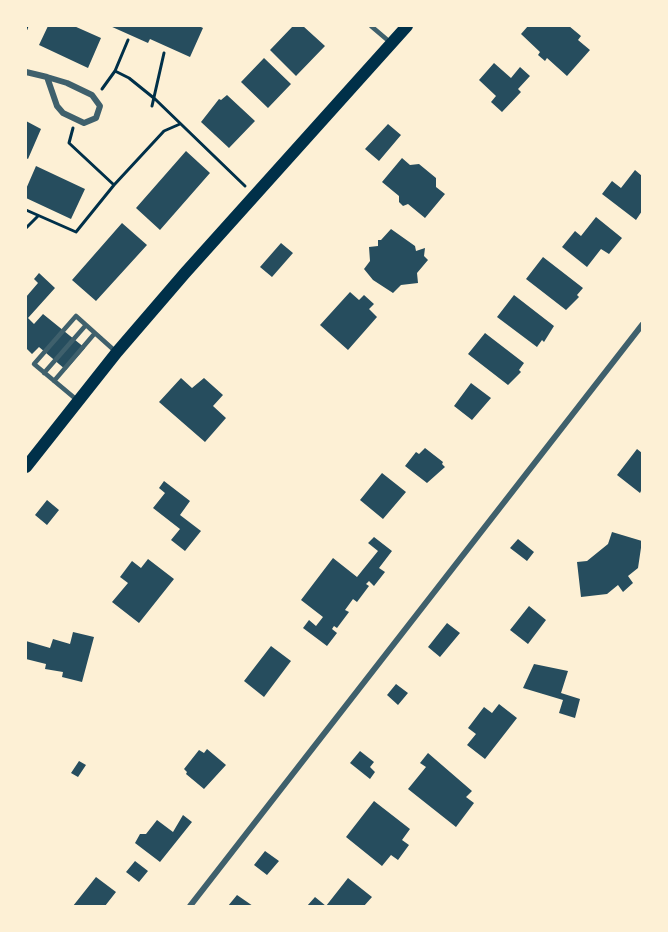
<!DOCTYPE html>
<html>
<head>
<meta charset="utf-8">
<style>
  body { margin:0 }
  #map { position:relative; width:668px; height:932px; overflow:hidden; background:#fdf0d5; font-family:"Sofia Sans Condensed",sans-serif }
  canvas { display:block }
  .frame { position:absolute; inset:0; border:27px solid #fdf0d5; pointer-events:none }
</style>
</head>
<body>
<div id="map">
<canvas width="668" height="932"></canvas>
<div class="frame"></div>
</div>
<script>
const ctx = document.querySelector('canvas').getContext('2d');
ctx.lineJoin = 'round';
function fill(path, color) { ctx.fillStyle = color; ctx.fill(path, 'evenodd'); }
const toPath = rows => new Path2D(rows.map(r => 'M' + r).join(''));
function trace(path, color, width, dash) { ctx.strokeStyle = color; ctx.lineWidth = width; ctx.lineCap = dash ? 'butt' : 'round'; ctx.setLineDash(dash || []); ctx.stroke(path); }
fill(toPath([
  [48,26,74,26,101,38,88,68,39,45],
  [110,26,199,26,203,28,190,57,150,39,148,43],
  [293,26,303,26,325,46,296,76,270,50],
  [528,26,569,26,581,36,578,40,590,50,567,76,547,58,545,61,538,55,540,52,521,34],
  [264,58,291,84,268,108,241,82],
  [494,63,511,78,520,67,530,76,518,89,521,92,502,112,491,102,496,96,479,80],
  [227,95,255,121,229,148,201,122,219,99,221,100],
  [26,121,41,129,28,159,26,158],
  [388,124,401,135,379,161,365,149],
  [186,151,210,173,160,230,136,208],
  [402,158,410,165,419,164,436,178,436,187,445,194,425,218,408,204,403,206,399,202,399,196,382,182],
  [36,166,85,189,71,219,26,198,26,189],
  [635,170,642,176,642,211,636,220,602,194,612,181,621,188],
  [596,217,622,238,609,254,601,249,587,267,562,247,575,231,581,236],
  [122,223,147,245,96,301,72,280],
  [391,229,415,246,416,251,425,248,424,256,428,260,417,273,418,283,401,285,393,293,373,280,364,269,370,261,369,247,378,246,378,240,381,240],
  [281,243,293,253,272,277,260,267],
  [543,257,583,288,577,295,579,297,566,310,526,279],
  [39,273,55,288,28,318,34,324,43,314,85,348,66,370,39,347,32,354,26,348,26,297,38,283,34,279],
  [350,292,359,300,364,295,374,304,369,309,377,317,348,350,320,325],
  [514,295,554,326,544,342,542,340,537,347,497,317],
  [485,333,524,363,519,370,521,372,508,385,468,354],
  [181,378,192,388,204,378,223,395,213,406,226,418,205,442,159,402],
  [471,383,491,398,472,420,454,406],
  [425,448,443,462,442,464,445,467,427,483,405,466,416,452,419,454],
  [637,449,642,453,642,489,640,493,617,475],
  [382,473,406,492,383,519,360,500],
  [164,481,190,501,180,515,201,531,185,551,171,540,180,529,153,508,165,493,159,488],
  [47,500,59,510,47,525,35,515],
  [612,532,642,541,638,568,628,576,633,583,623,592,618,585,607,594,581,597,577,562,587,561,608,544],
  [374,537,392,551,379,568,385,572,374,586,369,581,366,584,369,586,357,602,353,599,345,610,349,612,337,628,334,626,332,629,337,633,327,646,303,628,309,620,316,626,323,617,301,600,333,558,357,577,378,551,368,543],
  [518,539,534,552,527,561,510,548],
  [148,559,174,579,139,623,112,602,128,583,120,577,132,561,141,568],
  [529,606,546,620,528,644,510,630],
  [447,623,460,633,440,657,428,647],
  [73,632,94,637,82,682,62,677,63,672,45,669,46,664,26,659,26,641,50,648,53,639,70,644],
  [271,646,291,661,264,697,244,681],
  [534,664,568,671,561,693,580,699,575,718,559,713,563,700,523,688],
  [396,684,408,693,398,705,387,695],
  [499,704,517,718,485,759,467,745,476,734,468,728,484,707,492,713],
  [207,749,226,765,204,789,186,774,187,772,184,769,199,750,204,753],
  [360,751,374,762,370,767,375,772,370,779,350,763],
  [428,753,472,791,466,797,474,803,456,827,408,789,426,767,420,763],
  [79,761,86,765,78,777,71,773],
  [374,801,410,829,402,840,409,845,398,860,391,855,382,866,346,837],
  [183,815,192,822,160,862,135,843,140,834,146,834,157,820,173,832],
  [265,851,279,861,267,875,254,865],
  [135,861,148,871,139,882,126,872],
  [96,877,116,892,105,906,73,906],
  [348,878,372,897,364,906,307,906,315,897,326,906],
  [237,895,253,906,228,906]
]), '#264d5e');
trace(toPath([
  [26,29,27,26],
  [115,71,129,78,155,99,245,186],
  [102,89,115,71,128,40],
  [152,106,164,53],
  [114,185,164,131,180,124],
  [26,210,76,232,114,185,69,143,73,128],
  [26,228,38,216]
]), '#003049', 3);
trace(toPath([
  [371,26,391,43],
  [44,373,86,325],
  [54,381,95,333],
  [77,400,34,364,76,316,115,351]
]), '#3f606c', 4.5);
trace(toPath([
  [26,72,47,77,67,83,92,95,100,106,96,118,84,123,63,113,57,106,47,77],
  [190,906,642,325]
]), '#3f606c', 6);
trace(toPath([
  [26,467,117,352,185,273,407,26]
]), '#003049', 12);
</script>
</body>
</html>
